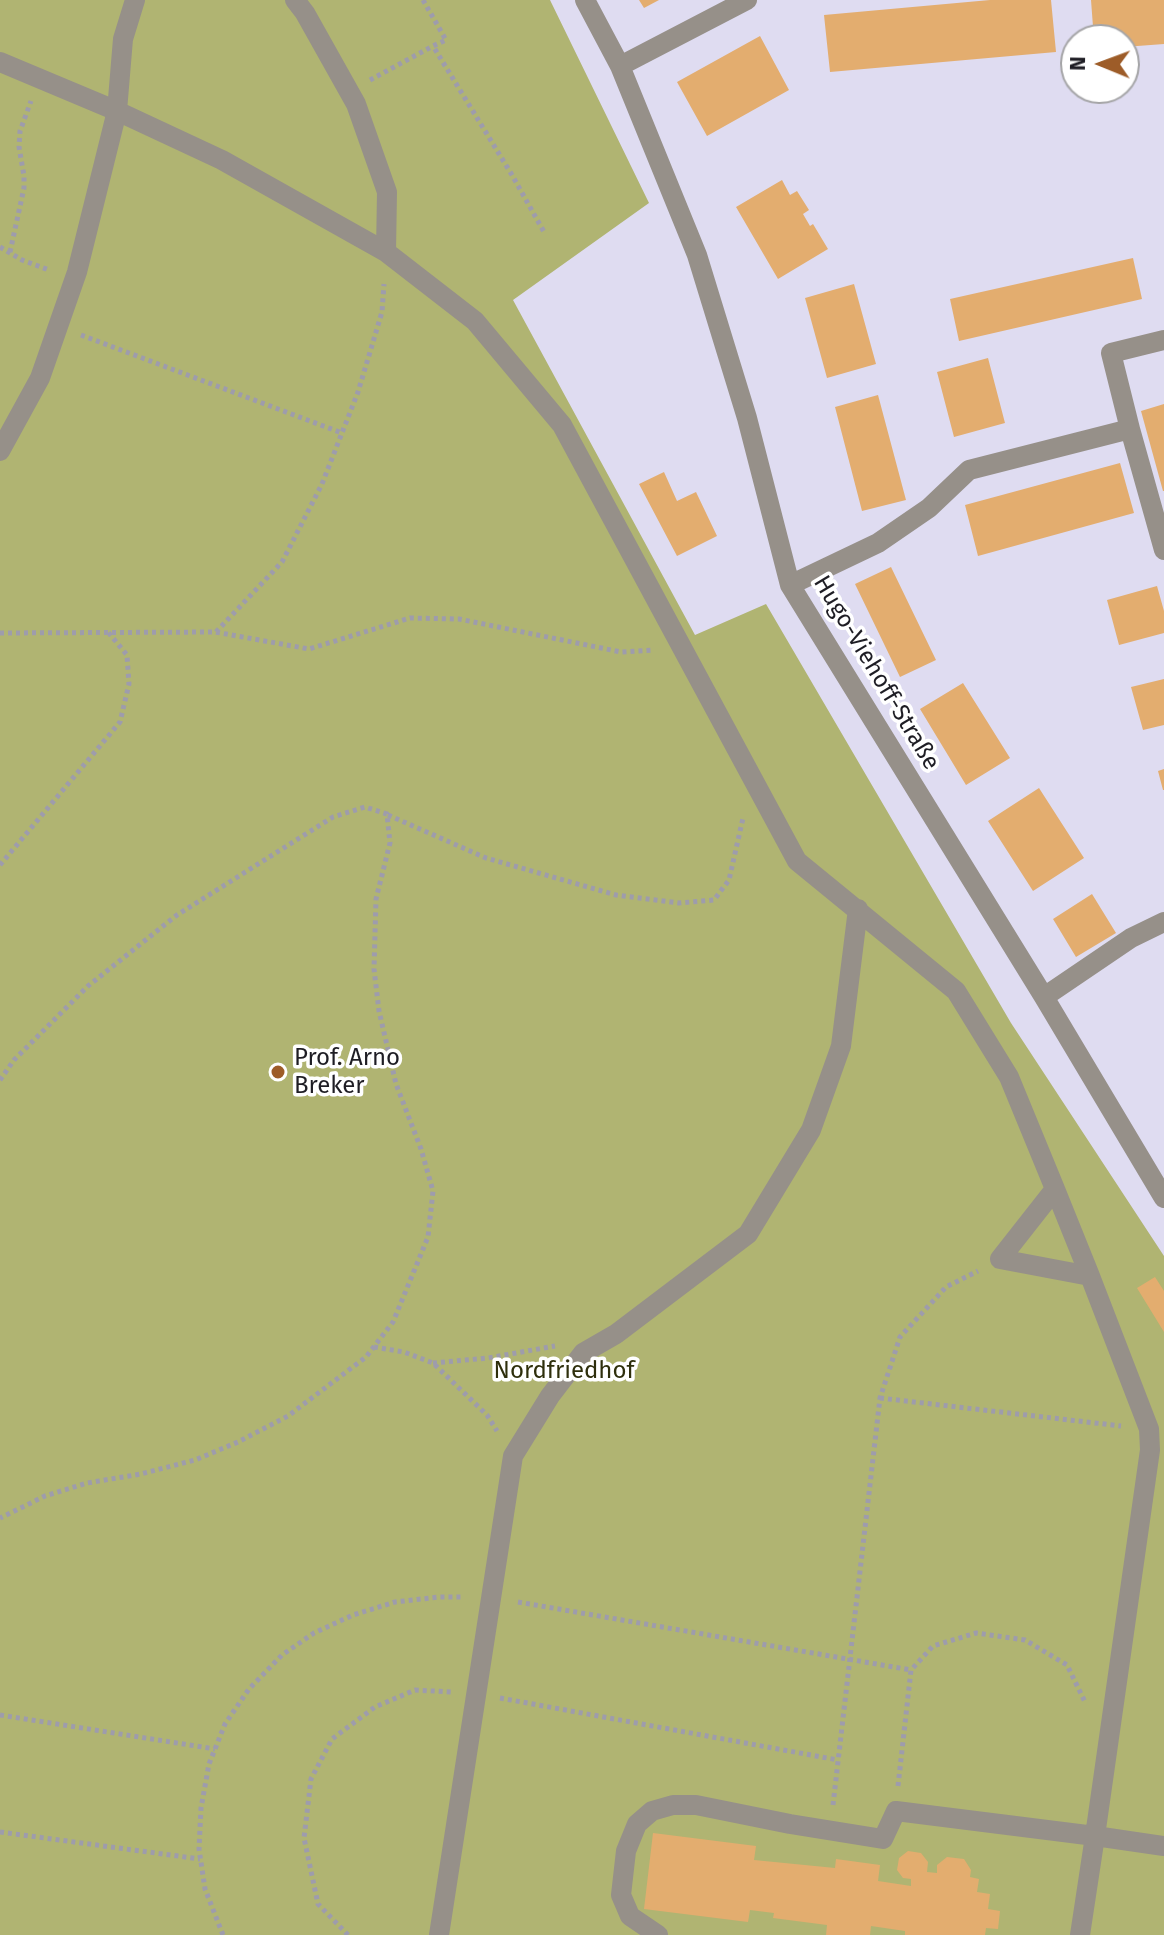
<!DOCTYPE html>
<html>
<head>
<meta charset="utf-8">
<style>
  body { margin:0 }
  #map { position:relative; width:1164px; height:1935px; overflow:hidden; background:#dfdcf1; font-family:"Fira Sans",sans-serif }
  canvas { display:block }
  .north { position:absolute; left:1060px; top:24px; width:80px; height:80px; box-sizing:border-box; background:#fff; border:2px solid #a5a5a7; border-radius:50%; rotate:271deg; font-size:22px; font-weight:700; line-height:32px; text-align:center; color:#1e1d24 }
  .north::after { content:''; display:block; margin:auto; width:28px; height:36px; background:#9d5c28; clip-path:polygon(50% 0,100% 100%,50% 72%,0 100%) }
</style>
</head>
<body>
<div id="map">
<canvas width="1164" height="1935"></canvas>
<div class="north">N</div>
</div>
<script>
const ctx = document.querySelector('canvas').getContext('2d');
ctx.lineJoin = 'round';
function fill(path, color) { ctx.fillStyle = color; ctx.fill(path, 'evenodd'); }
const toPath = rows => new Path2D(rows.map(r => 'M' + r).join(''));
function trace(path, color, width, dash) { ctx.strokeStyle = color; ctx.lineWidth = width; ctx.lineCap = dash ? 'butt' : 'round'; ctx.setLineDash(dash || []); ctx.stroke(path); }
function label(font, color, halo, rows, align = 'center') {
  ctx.font = font + ' "Fira Sans",sans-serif'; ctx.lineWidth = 7; ctx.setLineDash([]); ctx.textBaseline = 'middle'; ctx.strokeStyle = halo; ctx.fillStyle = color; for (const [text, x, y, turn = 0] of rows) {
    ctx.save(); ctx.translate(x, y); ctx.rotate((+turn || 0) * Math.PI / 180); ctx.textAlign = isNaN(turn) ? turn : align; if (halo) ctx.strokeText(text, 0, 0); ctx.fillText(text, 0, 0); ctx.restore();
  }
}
fill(toPath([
  [0,0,550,0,649,203,513,300,695,635,766,604,1011,1023,1164,1256,1164,1935,0,1935]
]), '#b0b472');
fill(toPath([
  [639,0,659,0,644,8],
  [990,0,1051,0,1056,52,830,72,824,15],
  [1091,0,1164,0,1164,44,1124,47,1124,40,1094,40],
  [760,36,789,90,707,136,677,82],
  [782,180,790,195,797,191,809,210,803,214,810,226,813,224,828,249,778,279,736,207],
  [1133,258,1142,299,959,341,950,299],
  [854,284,876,364,827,378,805,298],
  [988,358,1005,423,954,437,937,372],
  [878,395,906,500,862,511,835,407],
  [1164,404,1164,491,1163,491,1141,411],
  [1120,463,1134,513,978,556,965,505],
  [664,472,677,501,696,492,717,536,677,556,639,484],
  [891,567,936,660,900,677,855,584],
  [1157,586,1164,611,1164,633,1119,645,1107,600],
  [1164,679,1164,725,1143,730,1131,687],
  [963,683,1010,758,966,785,920,709],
  [1164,769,1164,790,1163,790,1158,771],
  [1039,788,1084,858,1033,891,988,821],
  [1092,894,1116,933,1076,957,1053,919],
  [1155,1277,1164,1291,1164,1332,1137,1288],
  [653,1833,756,1846,754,1860,835,1868,836,1859,880,1865,878,1881,911,1886,911,1879,903,1878,897,1870,899,1858,908,1851,921,1853,928,1862,927,1872,937,1873,937,1865,947,1857,964,1859,971,1870,970,1877,979,1879,977,1892,990,1894,988,1909,1000,1911,998,1929,986,1928,985,1935,905,1935,905,1931,871,1926,870,1935,826,1935,827,1925,773,1918,774,1913,750,1910,748,1922,644,1909]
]), '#e3ad6f');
trace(toPath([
  [423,0,446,40,433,46,512,175,544,232],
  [370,80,433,46],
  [0,247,22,260,49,270],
  [10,252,24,188,24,176,19,147,20,131,31,101],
  [81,335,342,433],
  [216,632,282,562,322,484,358,392,382,312,384,284],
  [0,633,215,632,309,649,410,618,459,619,621,652,654,650],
  [388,815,486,858,616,895,679,903,714,900,729,880,743,818],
  [0,865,120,722,129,684,127,655,108,632],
  [0,1080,14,1060,88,986,177,915,333,817,365,807,387,814,390,843,376,899,374,969,379,1011,396,1084,421,1149,433,1191,428,1237,393,1322,366,1357,288,1416,238,1442,195,1460,141,1474,87,1483,45,1496,0,1518],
  [374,1347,404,1352,433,1363,487,1415,497,1431],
  [433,1363,488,1358,555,1346],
  [880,1398,1121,1426],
  [518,1602,911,1670],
  [500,1698,838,1760],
  [0,1715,215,1749],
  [898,1786,911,1670,933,1646,976,1633,1025,1640,1067,1665,1085,1702],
  [833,1805,880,1398,900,1337,946,1287,978,1271],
  [0,1832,200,1859],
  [223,1935,205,1889,199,1849,201,1808,209,1764,225,1724,249,1689,282,1655,314,1633,353,1615,395,1602,439,1597,464,1597],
  [348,1935,318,1904,304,1838,311,1779,332,1739,375,1707,415,1690,451,1692]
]), '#9e9cac', 5, [4, 4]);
trace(toPath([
  [295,0,305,13,356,104,387,192,386,252],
  [0,62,117,111,222,160,386,252,475,321,562,425,797,861,956,991,1009,1077,1055,1189,1090,1276,1000,1259,1055,1189],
  [0,451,40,378,77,272,117,111,123,39,135,0],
  [1090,1276,1149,1429,1150,1450,1095,1836,1164,1846],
  [439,1935,513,1456,550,1396,583,1353,616,1334,748,1234,811,1130,841,1046,858,909],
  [658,1935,630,1916,621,1895,626,1851,637,1824,652,1811,673,1805,696,1805,790,1824,883,1839,896,1811,1095,1836,1080,1935]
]), '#969089', 20);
trace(toPath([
  [585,0,620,66,697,255,747,418,790,585,1044,997,1164,1198],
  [620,66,747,0],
  [1130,429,1164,550],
  [790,585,878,543,929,508,969,470,1130,429,1111,353,1164,340],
  [1044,997,1131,938,1164,922]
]), '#969089', 20);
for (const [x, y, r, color] of [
  [278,1072,8,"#9d5c28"]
]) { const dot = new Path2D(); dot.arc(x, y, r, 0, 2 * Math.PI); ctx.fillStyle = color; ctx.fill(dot); trace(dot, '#fff', 3); }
label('24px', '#1e1d24', '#fff', [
  ["Hugo-Viehoff-Straße",876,673,59]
]);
label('24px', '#1e1d24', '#fff', [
  ["Prof. Arno",294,1058],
  ["Breker",294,1086]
], 'left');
label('24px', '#2e2f0c', '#fff', [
  ["Nordfriedhof",564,1371]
]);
</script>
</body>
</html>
